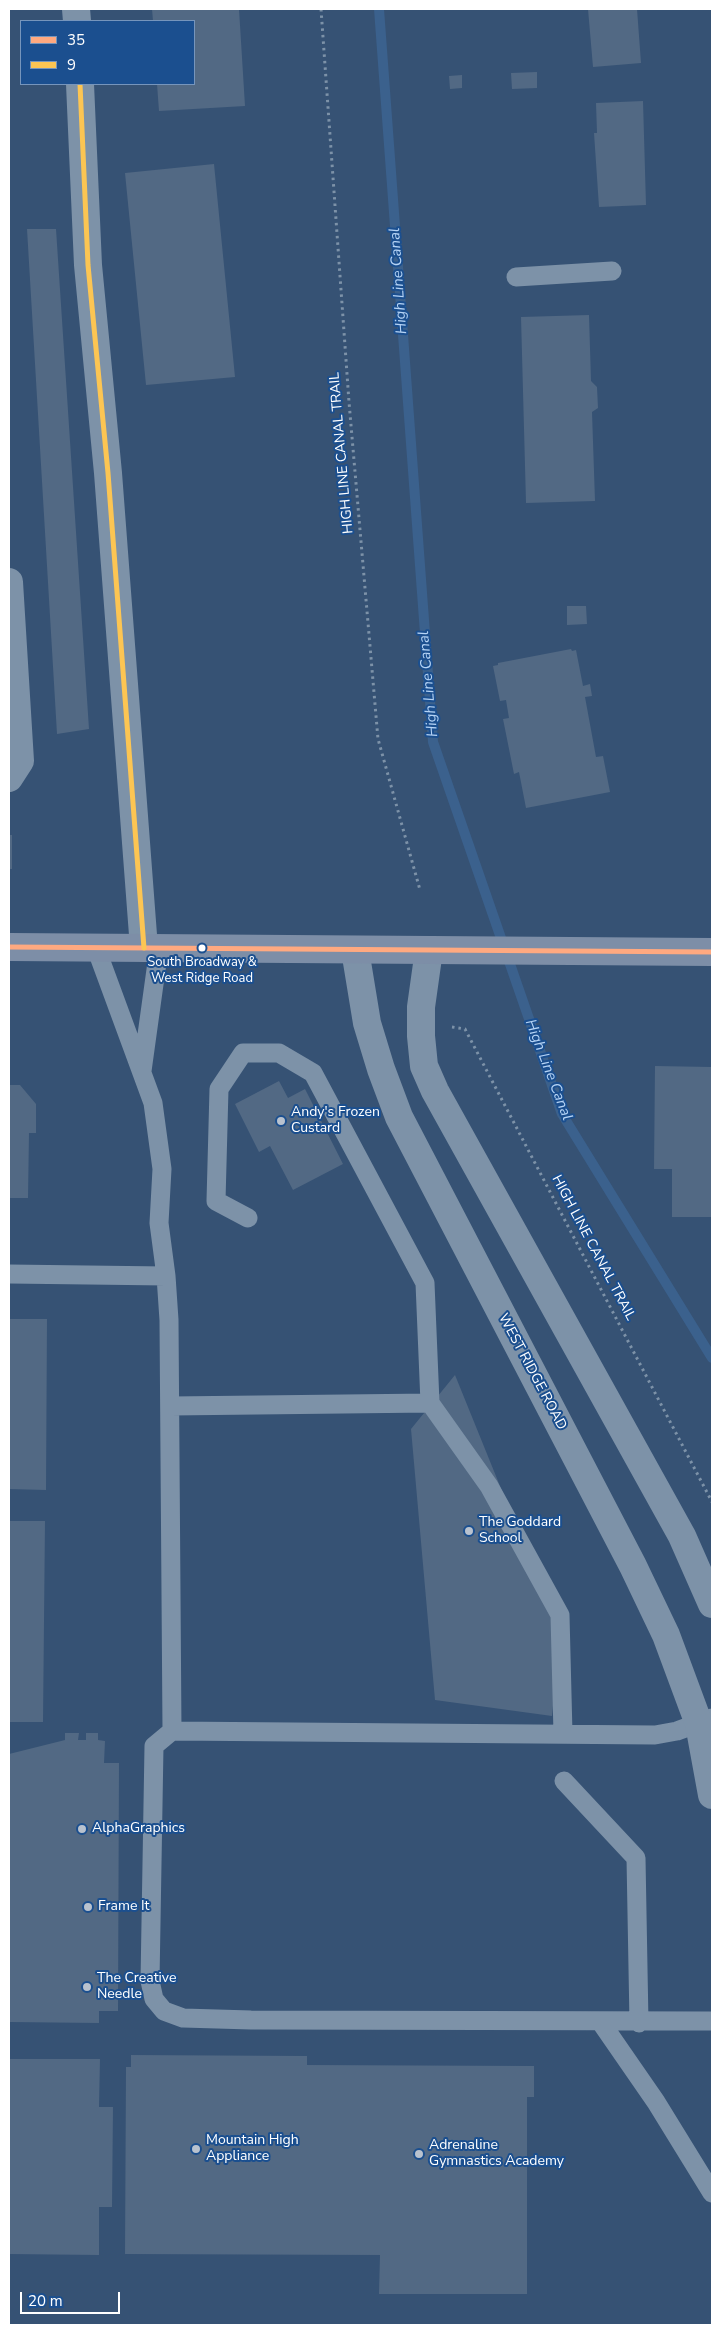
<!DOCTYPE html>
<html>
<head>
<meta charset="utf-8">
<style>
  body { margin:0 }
  #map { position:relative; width:721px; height:2334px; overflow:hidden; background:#365274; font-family:"Nunito Sans",sans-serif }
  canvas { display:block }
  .frame { position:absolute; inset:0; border:10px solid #fff; pointer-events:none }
  .legend { position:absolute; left:20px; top:20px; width:175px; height:65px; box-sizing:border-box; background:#1b4f8f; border:1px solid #7695bc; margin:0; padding:6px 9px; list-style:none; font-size:15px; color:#fff }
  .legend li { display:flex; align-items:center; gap:10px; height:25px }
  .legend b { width:25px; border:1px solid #7695bc }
  .scale { position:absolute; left:20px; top:2292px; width:100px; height:22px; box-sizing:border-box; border:2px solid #fff; border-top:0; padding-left:6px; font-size:15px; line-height:18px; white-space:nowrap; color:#fff; -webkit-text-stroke:4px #1b4f8f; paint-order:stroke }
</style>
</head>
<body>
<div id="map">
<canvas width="721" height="2334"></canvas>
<div class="frame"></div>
<ul class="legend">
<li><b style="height:6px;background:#ffa980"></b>35</li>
<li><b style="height:6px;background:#fcc553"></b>9</li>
</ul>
<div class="scale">20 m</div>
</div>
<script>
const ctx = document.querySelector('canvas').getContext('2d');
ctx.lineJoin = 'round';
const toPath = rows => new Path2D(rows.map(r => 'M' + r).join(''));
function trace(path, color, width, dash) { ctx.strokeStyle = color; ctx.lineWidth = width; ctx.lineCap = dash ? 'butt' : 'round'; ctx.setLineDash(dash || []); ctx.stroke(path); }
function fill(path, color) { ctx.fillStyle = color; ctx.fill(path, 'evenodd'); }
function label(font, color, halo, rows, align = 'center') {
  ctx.font = font + ' "Nunito Sans",sans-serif'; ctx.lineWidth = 4; ctx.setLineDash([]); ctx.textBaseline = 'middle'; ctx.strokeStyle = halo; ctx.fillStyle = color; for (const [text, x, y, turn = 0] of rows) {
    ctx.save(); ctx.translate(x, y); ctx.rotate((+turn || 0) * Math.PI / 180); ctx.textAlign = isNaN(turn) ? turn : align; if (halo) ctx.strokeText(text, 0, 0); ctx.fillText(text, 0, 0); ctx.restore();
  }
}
trace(toPath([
  [379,9,433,742,562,1114,712,1358]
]), '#3b618d', 10);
fill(toPath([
  [152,9,239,9,245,106,159,111,157,84,194,84,194,21,153,21],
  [588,9,637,9,641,63,593,67],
  [537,72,537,88,512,89,511,73],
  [462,75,462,88,450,89,449,76],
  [643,101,646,205,599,207,594,133,597,133,596,103],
  [214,164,235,377,146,385,125,173],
  [27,229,56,229,89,729,57,734],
  [589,315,591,381,597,387,598,408,592,412,595,501,526,503,521,317],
  [567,606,586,606,587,624,567,625],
  [571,649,572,651,576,650,583,686,590,684,592,696,585,697,596,757,603,756,610,792,526,808,519,772,514,774,503,719,509,718,506,700,500,701,493,666,498,665,498,663],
  [9,835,12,835,12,869,9,869],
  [655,1066,712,1067,712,1217,672,1217,672,1169,654,1169],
  [279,1081,288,1098,305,1089,343,1164,293,1190,270,1146,259,1152,235,1104],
  [9,1085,20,1085,36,1104,36,1133,29,1133,28,1198,9,1198],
  [9,1319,47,1319,46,1490,9,1489],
  [455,1375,560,1634,552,1716,435,1700,411,1429],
  [9,1521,45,1521,43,1722,9,1722],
  [65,1733,79,1733,78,1740,86,1740,86,1733,98,1733,98,1740,105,1741,104,1763,119,1763,118,2011,99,2011,99,2023,9,2022,9,1754,65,1740],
  [131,2055,307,2056,307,2065,534,2066,534,2097,527,2097,527,2294,379,2294,380,2255,125,2254,126,2067,131,2067],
  [9,2059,100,2059,99,2107,113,2107,112,2207,99,2207,99,2255,9,2254]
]), '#526984');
trace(toPath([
  [321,9,349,402,378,739,420,890],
  [452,1027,465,1029,712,1502]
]), '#7d92a8', 3, [2.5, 4]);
trace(toPath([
  [516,277,612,271],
  [96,948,153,1103,162,1169,159,1223,166,1276,169,1320,172,1731,655,1735,677,1731,712,1718],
  [142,1071,159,948],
  [248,1218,216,1201,219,1089,243,1053,279,1053,313,1073,425,1283,430,1403,489,1486,560,1615,563,1734],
  [9,1274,166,1276],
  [171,1406,430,1403],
  [172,1731,154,1746,150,1981,154,1999,164,2011,183,2018,251,2020,712,2021],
  [564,1781,636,1858,639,2023],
  [600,2021,656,2102,712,2193]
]), '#7d92a8', 19);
trace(toPath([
  [76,9,77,21],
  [80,84,88,265,108,473,144,948],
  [9,582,20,761,9,778]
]), '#7d92a8', 28);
trace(toPath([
  [355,950,367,1023,381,1069,399,1117,633,1566,666,1635,699,1724,712,1795],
  [429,950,421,1007,421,1036,424,1066,435,1091,682,1536,712,1604]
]), '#7d92a8', 28);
trace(toPath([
  [9,947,712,952]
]), '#7d8ea7', 28);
trace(toPath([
  [9,947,712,952]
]), '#ffa980', 5);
trace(toPath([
  [80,84,88,265,108,473,144,948]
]), '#fcc553', 5);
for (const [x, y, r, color] of [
  [202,948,4.5,"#fff"],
  [281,1121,5,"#b9c2ce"],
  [469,1531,5,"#b9c2ce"],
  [82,1829,5,"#b9c2ce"],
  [88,1907,5,"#b9c2ce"],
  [87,1987,5,"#b9c2ce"],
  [196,2149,5,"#b9c2ce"],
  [419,2154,5,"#b9c2ce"]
]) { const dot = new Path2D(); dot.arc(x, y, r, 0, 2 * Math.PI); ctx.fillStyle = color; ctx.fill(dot); trace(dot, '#1b4f8f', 2); }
label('13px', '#fff', '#1b4f8f', [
  ["South Broadway &",202,963],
  ["West Ridge Road",202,979]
]);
label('14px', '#fff', '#1b4f8f', [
  ["HIGH LINE CANAL TRAIL",342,453,-95],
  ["HIGH LINE CANAL TRAIL",593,1248,62],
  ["WEST RIDGE ROAD",532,1372,62]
]);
label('14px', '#fff', '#1b4f8f', [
  ["Andy's Frozen",291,1113],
  ["Custard",291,1129],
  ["The Goddard",479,1523],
  ["School",479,1539],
  ["AlphaGraphics",92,1829],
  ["Frame It",98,1907],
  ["The Creative",97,1979],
  ["Needle",97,1995],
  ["Mountain High",206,2141],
  ["Appliance",206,2157],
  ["Adrenaline",429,2146],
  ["Gymnastics Academy",429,2162]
], 'left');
label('italic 15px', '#b5d3f5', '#1b4f8f', [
  ["High Line Canal",399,281,-94],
  ["High Line Canal",429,684,-95],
  ["High Line Canal",548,1070,69]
]);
</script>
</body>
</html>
